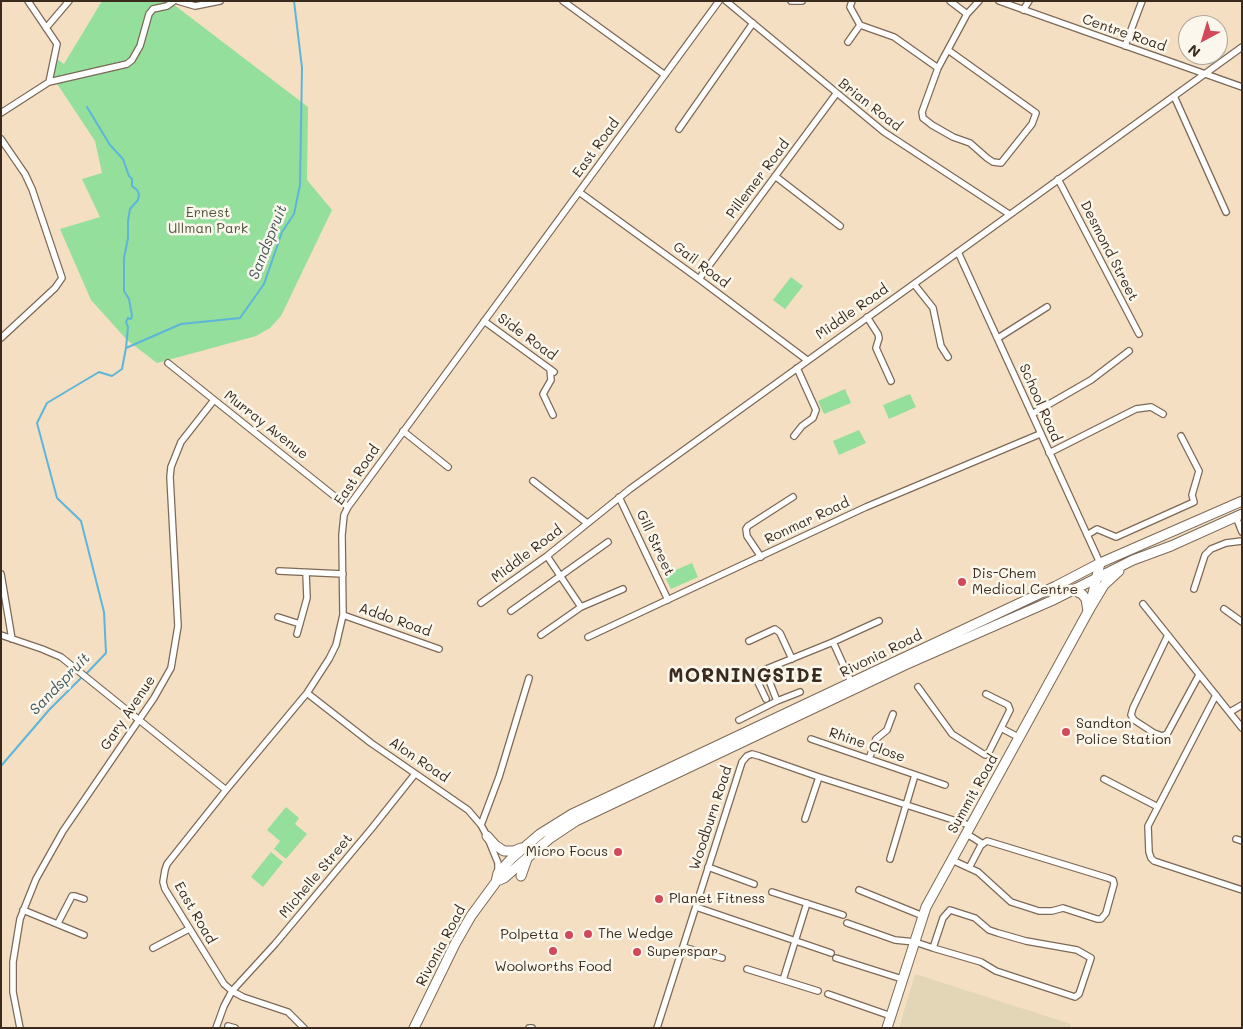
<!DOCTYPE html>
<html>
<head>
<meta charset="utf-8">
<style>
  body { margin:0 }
  #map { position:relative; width:1243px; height:1029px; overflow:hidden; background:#f4dfc2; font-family:Mali,sans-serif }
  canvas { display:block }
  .frame { position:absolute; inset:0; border:2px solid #3b2a1e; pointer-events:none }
  .north { position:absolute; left:1178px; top:15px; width:50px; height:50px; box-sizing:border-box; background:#fbf7ec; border:1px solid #aea59a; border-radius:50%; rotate:219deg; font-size:14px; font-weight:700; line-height:20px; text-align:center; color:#3b2a1e }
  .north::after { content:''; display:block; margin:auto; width:18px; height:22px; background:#d1495b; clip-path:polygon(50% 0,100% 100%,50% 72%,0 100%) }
</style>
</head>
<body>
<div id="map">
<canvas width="1243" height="1029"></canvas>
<div class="frame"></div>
<div class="north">N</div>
</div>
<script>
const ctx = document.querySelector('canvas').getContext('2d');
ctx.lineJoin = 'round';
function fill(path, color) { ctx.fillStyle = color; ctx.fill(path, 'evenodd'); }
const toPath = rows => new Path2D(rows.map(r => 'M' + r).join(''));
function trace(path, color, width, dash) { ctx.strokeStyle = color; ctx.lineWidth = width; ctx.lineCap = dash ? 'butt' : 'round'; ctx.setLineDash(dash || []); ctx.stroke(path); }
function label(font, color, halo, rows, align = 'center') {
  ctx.font = font + ' Mali,sans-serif'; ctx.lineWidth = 5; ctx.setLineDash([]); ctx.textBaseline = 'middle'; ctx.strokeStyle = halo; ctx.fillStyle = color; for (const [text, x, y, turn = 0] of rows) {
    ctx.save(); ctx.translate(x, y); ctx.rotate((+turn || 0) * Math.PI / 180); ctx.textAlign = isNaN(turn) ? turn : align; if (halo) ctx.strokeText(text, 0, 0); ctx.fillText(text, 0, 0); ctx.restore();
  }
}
fill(toPath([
  [915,974,1071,1024,1069,1028,899,1028]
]), '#e3d6b7');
fill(toPath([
  [102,1,169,1,308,107,307,180,332,210,281,316,270,328,256,336,157,363,127,340,91,300,60,229,100,217,82,179,102,173,95,141,50,73,54,57,64,64],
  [791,277,803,286,785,309,773,300],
  [845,389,851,403,824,414,818,401],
  [910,394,916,407,889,419,883,405],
  [859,430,866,443,839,455,833,441],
  [692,563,698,577,671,589,664,575],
  [286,807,299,818,295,824,307,834,286,859,274,849,280,841,267,830],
  [271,852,283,862,263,887,251,877]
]), '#93df9b');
trace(toPath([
  [87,107,110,145,123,159,129,176,132,179,132,186,137,190,139,194,138,200,130,209,128,221,128,238,124,258,124,291,129,299,132,316,131,319,128,318,126,322,128,327,126,348],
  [86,674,106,653,104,612,81,521,57,498,37,423,47,403,99,372,112,376,122,369,126,348,181,324,240,318,264,284,282,232,294,214,300,185,302,68,294,1],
  [1,766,49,710,82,677]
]), '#5db5da', 2);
const street = toPath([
  [28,1,57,44,49,82],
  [178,1,195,6,220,1],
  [563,1,665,75],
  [726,1,884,132,1009,214],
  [791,1,802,1],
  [852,1,850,7,860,25,894,37,938,68],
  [950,1,967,14],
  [999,1,1242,87],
  [1023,10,1029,1],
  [46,28,69,1],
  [848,42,860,25],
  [1125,46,1142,1],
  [948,50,1036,113,1032,124,1001,163,993,162,987,158,970,143,953,137,932,125,923,118,922,112,938,68,967,14,979,1],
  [1174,96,1226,212],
  [1,113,49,82,127,64,132,60,140,46,149,14,153,9,167,6,174,1],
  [679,129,753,23],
  [1,139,25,174,32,189,62,278,55,288,1,338],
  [775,176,840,226],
  [1058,179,1139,334],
  [579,192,699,279,807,360],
  [958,252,1100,563],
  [699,279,836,94],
  [914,284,933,308,941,346,948,357],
  [867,317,878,334,879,338,876,348,891,381],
  [484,321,554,372],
  [998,338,1047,307],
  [168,363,348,507],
  [550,369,551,380,543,394,553,415],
  [1032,414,1091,380,1129,351],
  [403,431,448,467],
  [794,436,802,426,813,418,816,410,797,368],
  [1049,453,1136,409,1151,407,1163,414],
  [533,481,587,523],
  [619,497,668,600],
  [1236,517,1242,532],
  [1087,535,1097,529,1116,537,1194,502,1192,495,1199,471,1181,436],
  [547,556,581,607],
  [761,557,747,536,746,529,748,526,793,497],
  [279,571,343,574],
  [1,574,12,639],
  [1194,589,1205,555,1211,549,1226,543,1242,541],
  [481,603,547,556,630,489,1242,47],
  [1143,604,1242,728],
  [1224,609,1242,622],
  [511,611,608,542],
  [343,615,439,649],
  [278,617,300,624],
  [297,634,307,598,306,573],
  [1,635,42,649,61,657,226,790],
  [541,635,581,607,623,589],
  [1168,635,1133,708,1131,715,1134,720,1154,733,1162,736,1167,734,1199,675],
  [588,637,866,507,1040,434],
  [749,641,775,629,780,633,792,659],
  [833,642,879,621],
  [754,674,766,699],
  [737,675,744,676,754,674,833,642,853,686],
  [918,687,952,734,985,755,989,752,1010,710,1008,705,986,694],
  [307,693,371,743,468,810,481,825,487,836,498,863,498,873],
  [1216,695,1148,826,1149,852,1151,858,1154,861,1242,890],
  [777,701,800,692],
  [1230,712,1242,705],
  [739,720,777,701,765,670],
  [1001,728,1020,738],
  [811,739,945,785],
  [869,759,876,739,887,730,893,714],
  [1104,779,1158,807],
  [805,819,819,777],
  [481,825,499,777,529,678],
  [967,834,983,844],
  [1236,839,1242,841],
  [890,859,915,775],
  [952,860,978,872,1011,902,1039,911,1052,911,1063,908,1097,919,1101,919,1106,913,1114,884,1113,880,1108,878,987,841,981,845,969,868],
  [708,867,754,884],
  [859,890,923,916],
  [772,892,843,915],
  [696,907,831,953],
  [23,910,84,935],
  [58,923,72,896,75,896,84,899],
  [847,923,895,940,915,942,933,948,981,962,996,971,1075,997,1079,994,1091,958,1077,950,1026,941,998,933,989,930,975,918,950,910,943,918,933,948],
  [683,947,722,958],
  [153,948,189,929],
  [836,958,902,979],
  [747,969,818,991],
  [783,980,807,903],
  [828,994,891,1016],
  [228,1026,235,1028],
  [20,1028,13,992,13,962,20,919,36,879,63,831,154,698,171,668,178,626,170,477,171,467,181,442,214,400],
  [216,1028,224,1006,232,991,275,944,372,828,415,774],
  [304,1028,288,1012,243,997,232,991,224,984,165,889,163,882,165,870,167,864,226,790,307,693,329,659,336,645,343,615,342,535,344,515,348,507,719,1],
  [529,1028,532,1028],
  [657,1028,742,762,747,756,752,754,759,756,819,777,972,826]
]);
const secondary = toPath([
  [887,1028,926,907,1089,610,1100,563]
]);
const primary = toPath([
  [1071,589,1082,594,1086,599,1088,611],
  [1089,610,1104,585,1119,571],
  [487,836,495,845,504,851,514,851,521,848],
  [521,876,527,859],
  [497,881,504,878,549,839,576,821,905,665,1051,601,1133,560,1171,546,1242,514],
  [414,1028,455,944,471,916,496,882,498,873,512,858,540,834,572,814,1056,586,1100,563,1242,501]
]);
trace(street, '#7c6957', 8);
trace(secondary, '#7c6957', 11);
trace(primary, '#7c6957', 11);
trace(street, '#fff', 5.5);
trace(secondary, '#fff', 9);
trace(primary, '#fff', 9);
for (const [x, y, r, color] of [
  [962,582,5,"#d1495b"],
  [1066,732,5,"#d1495b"],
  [618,852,5,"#d1495b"],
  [659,899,5,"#d1495b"],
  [588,934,5,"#d1495b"],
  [569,935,5,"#d1495b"],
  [553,951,5,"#d1495b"],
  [637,952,5,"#d1495b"]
]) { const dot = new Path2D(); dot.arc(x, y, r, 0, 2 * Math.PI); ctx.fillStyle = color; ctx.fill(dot); trace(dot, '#fbf7ec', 2); }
label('14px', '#3b2a1e', '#fbf7ec', [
  ["Centre Road",1124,33,19],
  ["Brian Road",870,105,38],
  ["East Road",596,148,-54],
  ["Pillemer Road",758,179,-53],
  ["Desmond Street",1109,251,63],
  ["Gail Road",701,265,37],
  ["Middle Road",852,312,-35],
  ["Side Road",527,337,36],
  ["School Road",1040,403,66],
  ["Murray Avenue",266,425,38],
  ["East Road",357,475,-56],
  ["Ronmar Road",807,521,-25],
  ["Gill Street",655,543,65],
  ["Middle Road",527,554,-37],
  ["Addo Road",395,620,19],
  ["Rivonia Road",881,654,-26],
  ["Gary Avenue",128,713,-56],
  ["Rhine Close",867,745,19],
  ["Alon Road",419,760,34],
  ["Summit Road",973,794,-61],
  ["Woodburn Road",711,818,-72],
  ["Michelle Street",316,876,-50],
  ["East Road",195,913,60],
  ["Rivonia Road",441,946,-62]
]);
label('14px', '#51573d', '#fbf7ec', [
  ["Ernest",208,213],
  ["Ullman Park",208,229]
]);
label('14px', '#3b2a1e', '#fbf7ec', [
  ["Dis-Chem",972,574],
  ["Medical Centre",972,590],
  ["Sandton",1076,724],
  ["Police Station",1076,740],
  ["Micro Focus",608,852,"right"],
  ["Planet Fitness",669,899],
  ["The Wedge",598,934],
  ["Polpetta",559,935,"right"],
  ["Superspar",647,952],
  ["Woolworths Food",553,967,"center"]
], 'left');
label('italic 15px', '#475b60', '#fbf7ec', [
  ["Sandspruit",268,242,-68],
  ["Sandspruit",60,684,-46]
]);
ctx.letterSpacing = '1px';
label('bold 19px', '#3b2a1e', '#fbf7ec', [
  ["MORNINGSIDE",746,676]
]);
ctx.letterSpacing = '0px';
</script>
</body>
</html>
